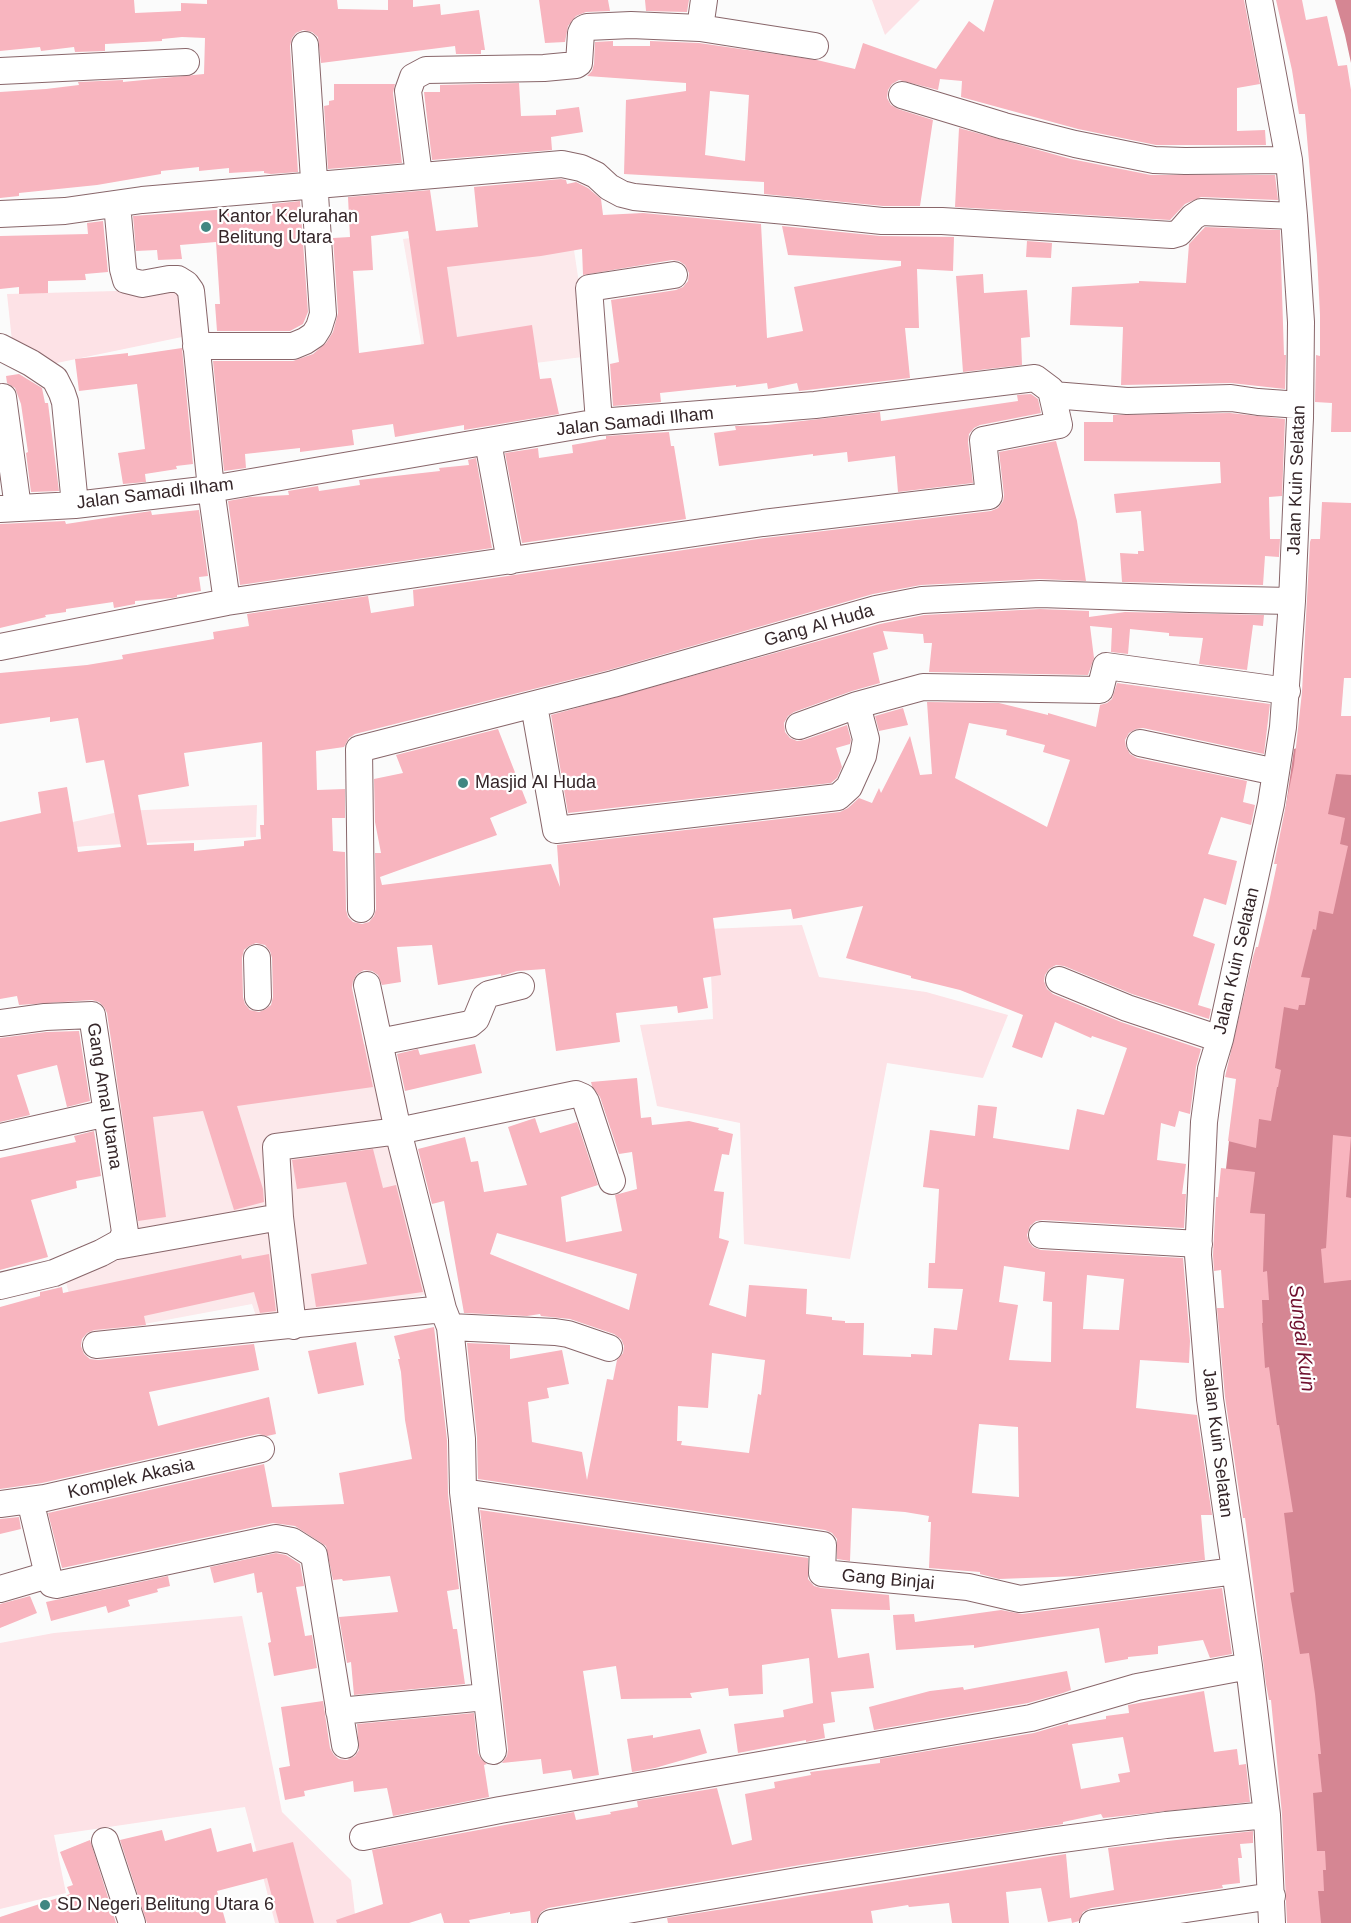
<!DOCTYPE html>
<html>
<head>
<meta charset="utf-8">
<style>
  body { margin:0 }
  canvas { display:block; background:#fbfbfb }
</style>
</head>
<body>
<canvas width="1351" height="1923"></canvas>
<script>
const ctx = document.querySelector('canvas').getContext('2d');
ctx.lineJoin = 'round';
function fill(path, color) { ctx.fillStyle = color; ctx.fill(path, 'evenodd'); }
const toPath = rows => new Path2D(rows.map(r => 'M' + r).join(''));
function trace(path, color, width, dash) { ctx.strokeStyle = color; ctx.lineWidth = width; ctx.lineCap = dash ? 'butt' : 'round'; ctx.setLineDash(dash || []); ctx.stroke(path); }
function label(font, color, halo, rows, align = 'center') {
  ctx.font = font + ' Arial,sans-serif'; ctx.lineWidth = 4.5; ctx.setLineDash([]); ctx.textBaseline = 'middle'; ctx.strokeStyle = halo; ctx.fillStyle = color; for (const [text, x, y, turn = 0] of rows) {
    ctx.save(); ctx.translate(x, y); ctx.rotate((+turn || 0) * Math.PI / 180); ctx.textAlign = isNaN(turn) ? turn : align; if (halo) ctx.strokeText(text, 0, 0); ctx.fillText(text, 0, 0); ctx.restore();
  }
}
fill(toPath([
  [569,217,590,356,427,377,403,239],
  [375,1043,438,1292,260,1328,252,1304,80,1336,66,1282,131,1249,110,1080]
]), '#fce9eb');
fill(toPath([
  [872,0,920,0,885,35],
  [116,291,178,292,182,337,52,364,12,341,7,294],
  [257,805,256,837,87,846,0,854,0,838,123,811],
  [802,925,819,977,926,992,1008,1015,983,1078,887,1063,850,1259,744,1244,740,1123,657,1106,640,1025,713,1019,709,929],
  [242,1616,282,1812,351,1880,356,1923,275,1923,245,1807,54,1835,66,1893,0,1909,0,1643,54,1633]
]), '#fde2e6');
fill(toPath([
  [1335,0,1351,0,1351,63,1345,35],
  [1351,730,1351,1923,1305,1923,1219,1233,1229,1141,1274,891,1294,749]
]), '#d58693');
fill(toPath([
  [0,0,134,0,135,13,181,11,181,3,207,4,207,0,337,0,338,9,388,10,388,0,413,0,413,7,440,4,441,15,479,10,485,50,481,50,481,54,456,54,455,46,321,63,318,37,312,32,303,30,296,33,292,38,290,46,298,172,271,174,264,173,264,171,229,173,229,168,199,171,199,167,161,171,161,174,97,185,19,193,19,196,0,198,0,92,46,89,79,85,78,82,123,80,123,82,204,74,205,38,182,37,162,39,162,41,105,44,105,51,75,52,74,47,41,51,40,47,0,51],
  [539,0,608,0,610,11,586,12,576,16,568,26,565,42,545,43],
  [645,0,689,0,687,12,646,11],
  [994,0,1244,0,1260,84,1237,88,1237,131,1265,130,1266,145,1156,145,1078,129,961,97,962,81,940,79,938,90,899,80,892,84,888,90,887,98,891,105,898,109,933,120,920,206,883,206,764,194,764,182,624,174,626,100,686,91,686,83,587,76,592,71,594,64,595,42,613,41,613,46,650,46,650,41,699,43,817,60,855,69,863,43,936,69,969,21,984,32],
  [710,91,749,95,745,161,705,155],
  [1276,0,1302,0,1306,20,1327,16,1338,66,1347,65,1351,90,1351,432,1331,432,1332,403,1315,402,1316,355,1320,356,1320,315,1317,255,1305,114,1299,114,1292,70],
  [519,83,521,116,556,115,556,110,579,107,583,132,551,137,552,150,432,160,424,92,440,92,440,85],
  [334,84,395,84,393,93,402,163,328,169,324,106,329,105,329,101,334,100],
  [959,128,1071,159,1151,175,1275,175,1278,200,1201,197,1185,204,1170,220,955,207],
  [561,179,566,180,567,184,576,182,588,188,601,199,603,215,643,213,761,224,767,338,803,331,794,287,901,266,901,261,788,255,782,226,880,236,954,237,953,271,917,269,919,328,905,328,910,378,799,391,797,383,768,389,767,383,736,387,736,385,660,393,661,402,613,406,610,364,619,362,611,300,676,290,683,287,688,281,689,273,685,265,679,261,672,260,583,275,582,249,541,256,447,267,457,337,532,325,540,379,551,378,559,414,464,430,464,425,395,437,393,424,352,430,354,445,300,452,300,448,245,454,246,468,224,471,213,361,293,361,313,354,326,343,333,332,338,313,333,238,350,237,348,197,430,190,436,231,478,227,474,187],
  [408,231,424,344,359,353,353,271,373,270,371,236],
  [300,201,308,312,303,324,290,331,217,331,215,304,220,304,216,242,180,245,182,259,158,260,157,250,136,251,133,216,229,209,229,215,273,213,272,204],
  [103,221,108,272,85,274,86,280,48,281,48,293,19,294,19,287,0,289,0,236,88,234,87,223],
  [1205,227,1280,230,1284,355,1286,355,1285,389,1231,383,1121,385,1123,327,1070,325,1072,287,1139,283,1139,281,1186,283,1189,244],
  [1027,241,1052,243,1051,258,1026,257],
  [983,274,984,293,1027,290,1030,337,1021,338,1022,365,963,372,956,276],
  [182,348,193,464,176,466,177,469,145,474,146,482,123,484,118,453,145,449,137,384,79,391,75,359,128,353,128,356],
  [19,374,42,388,45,403,48,403,59,491,31,492,26,453,28,452,21,404,15,388,7,383,6,376],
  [1031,394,1038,399,1041,413,980,425,974,428,969,434,968,442,973,483,898,492,895,456,848,462,847,452,813,456,813,454,719,466,714,433,736,430,735,426,767,425,880,412,881,421,1018,401,1017,395],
  [1230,413,1285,419,1282,496,1269,497,1270,539,1280,539,1279,557,1265,556,1263,585,1122,582,1120,553,1138,554,1138,551,1144,551,1141,511,1116,513,1114,494,1221,483,1220,462,1084,461,1084,422,1113,422,1113,415],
  [669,432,671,446,674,446,686,519,522,543,505,453,538,448,539,458,573,453,572,445,606,439,606,436],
  [1056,441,1077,521,1086,581,1039,579,921,585,873,594,609,670,355,734,349,738,344,747,316,751,317,790,345,789,345,818,332,818,333,851,345,852,346,910,348,917,353,922,362,924,369,922,374,916,376,909,375,853,381,853,375,822,374,779,403,773,396,755,498,729,527,803,490,818,497,835,380,877,382,885,551,864,560,887,557,845,840,812,848,808,859,798,872,803,879,788,881,793,910,736,920,775,932,774,927,702,999,703,1048,715,1048,713,1096,727,1100,705,1107,703,1112,699,1117,683,1270,704,1264,754,1143,728,1136,729,1129,733,1125,740,1126,747,1130,754,1137,758,1247,781,1243,802,1255,805,1251,825,1221,817,1208,854,1237,861,1226,905,1204,898,1193,936,1215,944,1198,1005,1211,1009,1209,1019,1132,994,1064,966,1056,965,1049,969,1045,975,1044,981,1047,989,1053,994,1121,1022,1201,1049,1196,1067,1190,1114,1179,1111,1175,1127,1161,1123,1157,1160,1186,1164,1182,1194,1186,1194,1184,1228,1043,1220,1036,1221,1030,1226,1027,1235,1029,1242,1033,1247,1041,1250,1183,1258,1190,1341,1189,1363,1140,1360,1136,1408,1197,1415,1212,1515,1201,1515,1205,1560,1080,1576,999,1579,980,1574,980,1572,929,1568,931,1522,928,1522,929,1516,905,1512,852,1508,850,1561,837,1559,837,1539,832,1533,825,1530,478,1479,477,1437,467,1343,510,1345,510,1359,562,1350,569,1384,547,1388,549,1398,528,1402,532,1442,582,1452,587,1480,607,1379,613,1380,617,1360,623,1353,624,1346,621,1339,614,1334,570,1319,541,1316,540,1314,527,1316,464,1313,444,1201,432,1204,418,1149,465,1137,471,1162,478,1161,484,1192,527,1185,508,1127,535,1118,540,1133,577,1122,598,1185,561,1197,566,1242,622,1231,615,1195,637,1189,632,1152,619,1154,600,1097,592,1086,591,1082,637,1078,641,1118,651,1117,652,1125,689,1121,719,1128,718,1130,733,1134,729,1155,722,1154,714,1191,724,1192,719,1238,729,1241,709,1305,746,1317,749,1285,807,1289,806,1314,832,1317,832,1320,845,1321,845,1323,864,1323,863,1355,911,1357,911,1354,932,1355,934,1328,957,1330,963,1289,928,1288,929,1263,935,1263,939,1189,923,1187,930,1130,975,1136,978,1105,997,1107,993,1138,1069,1150,1077,1109,1104,1115,1127,1048,1092,1036,1091,1038,1055,1022,1042,1058,1012,1047,1023,1015,960,990,911,978,911,976,846,958,863,906,793,919,791,909,713,918,721,975,703,978,708,1008,678,1013,677,1006,616,1013,620,1042,556,1051,545,969,517,971,501,976,501,974,438,985,432,945,397,947,401,982,382,985,378,975,372,971,364,970,357,974,353,981,352,988,373,1087,237,1106,263,1189,264,1202,234,1210,203,1111,153,1117,166,1217,138,1221,107,1013,104,1007,99,1002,92,1000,19,1005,17,996,0,999,0,822,41,813,38,792,67,787,78,852,121,847,104,760,86,763,78,718,50,722,50,717,0,724,0,673,87,665,123,659,122,655,214,639,213,632,249,626,247,614,368,596,371,613,414,606,413,590,765,538,991,511,998,508,1003,501,1004,495,999,452],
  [969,723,1007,730,1006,735,1045,745,1043,752,1070,760,1047,827,955,778],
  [262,742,264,825,260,825,261,839,244,841,244,846,194,851,194,843,147,845,138,795,189,786,184,753],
  [256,943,265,945,270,951,272,958,273,997,271,1005,266,1009,259,1012,250,1010,245,1004,243,997,242,958,244,950,249,946],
  [497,1233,637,1274,629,1310,490,1254],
  [1004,1266,1045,1272,1043,1301,1052,1302,1051,1362,1009,1360,1018,1305,999,1302],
  [1087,1275,1124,1279,1119,1330,1083,1329],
  [712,1353,765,1360,761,1395,758,1394,749,1453,681,1445,682,1441,677,1441,678,1406,708,1408],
  [979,1424,1018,1427,1019,1497,972,1493],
  [476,458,492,548,240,585,228,501,250,497,289,495,288,491,318,486,319,491,360,485,359,480,440,471,439,468,469,465,468,460],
  [1322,502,1351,503,1351,678,1344,678,1341,716,1351,716,1351,775,1336,774,1328,814,1345,818,1340,844,1348,846,1333,914,1319,911,1316,930,1313,929,1301,977,1310,978,1305,1005,1299,1005,1298,1010,1284,1007,1275,1068,1281,1070,1278,1087,1277,1087,1271,1121,1259,1119,1256,1148,1228,1141,1236,1079,1225,1077,1253,957,1256,947,1258,947,1269,902,1277,864,1274,864,1294,765,1302,692,1310,542,1311,539,1320,539],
  [199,510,208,576,199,577,201,591,177,595,177,597,172,598,135,601,135,604,114,608,113,602,66,609,66,612,45,615,46,617,0,628,0,524,65,521,66,524,151,511,152,515],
  [1040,609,1089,611,1089,617,1125,612,1264,615,1263,626,1253,625,1247,670,1199,664,1203,638,1169,636,1169,633,1130,629,1128,654,1111,652,1112,628,1090,626,1094,658,1088,675,929,672,932,643,924,643,923,634,883,631,888,649,873,653,880,683,852,691,794,712,788,716,784,723,785,732,790,738,797,741,804,740,847,725,851,740,850,744,836,748,842,767,837,778,831,783,568,813,551,715,880,624,924,615],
  [903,708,908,725,879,731,875,716],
  [79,1031,90,1101,67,1107,57,1065,17,1075,30,1115,0,1122,0,1038,46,1032],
  [475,1044,482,1073,405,1091,397,1054,418,1049,420,1055],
  [94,1131,101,1176,76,1181,77,1188,31,1200,48,1257,0,1270,0,1158,76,1142,74,1136],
  [1333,1135,1351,1137,1346,1197,1351,1198,1351,1280,1324,1283,1321,1249,1326,1248],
  [373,1149,383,1188,396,1185,423,1292,316,1307,311,1274,367,1264,346,1182,297,1189,292,1160],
  [1221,1168,1255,1172,1250,1213,1265,1214,1263,1272,1267,1271,1269,1300,1262,1300,1263,1323,1262,1323,1265,1368,1269,1367,1277,1425,1279,1425,1293,1512,1284,1513,1294,1592,1290,1593,1300,1654,1309,1653,1315,1694,1321,1754,1318,1754,1322,1792,1313,1793,1317,1851,1325,1851,1326,1870,1323,1870,1324,1891,1318,1891,1321,1923,1287,1923,1282,1814,1271,1700,1269,1700,1266,1684,1245,1518,1243,1518,1225,1397,1217,1308,1224,1308,1221,1270,1214,1271,1213,1255,1216,1197,1218,1197],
  [269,1254,276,1311,260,1313,254,1292,144,1316,146,1325,94,1330,87,1333,82,1339,81,1346,84,1354,90,1359,98,1360,254,1344,259,1370,149,1392,158,1426,269,1397,276,1434,267,1436,258,1434,42,1483,0,1489,0,1307,40,1296,40,1292,45,1291,62,1287,63,1293,241,1255,242,1259],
  [434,1327,447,1440,448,1494,459,1589,447,1591,453,1629,457,1629,465,1684,354,1695,351,1662,347,1663,339,1617,398,1612,390,1576,343,1581,342,1579,333,1580,326,1546,295,1526,273,1523,62,1568,48,1513,264,1464,272,1507,344,1504,339,1473,412,1459,405,1420,401,1372,398,1359,400,1359,394,1336],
  [356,1342,364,1385,318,1394,308,1351],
  [480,1510,808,1558,808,1579,814,1586,821,1588,889,1595,890,1610,831,1609,838,1658,869,1653,874,1688,831,1692,835,1722,823,1724,825,1738,806,1742,806,1740,738,1753,734,1724,784,1717,783,1710,813,1703,809,1658,762,1665,763,1694,729,1696,728,1688,690,1693,692,1698,621,1699,616,1666,583,1671,599,1775,573,1779,571,1770,543,1774,541,1759,502,1763,507,1756,508,1749],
  [19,1517,21,1529,0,1534,0,1519],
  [276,1553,286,1555,300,1564,304,1586,296,1587,305,1636,312,1635,317,1668,274,1676,268,1643,271,1642,262,1592,257,1593,254,1573,214,1583,210,1567],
  [168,1576,170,1586,157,1589,158,1592,128,1600,130,1606,108,1613,106,1606,51,1621,46,1602],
  [1222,1588,1232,1654,1210,1658,1203,1640,1158,1646,1158,1654,1128,1657,1128,1659,1105,1663,1099,1628,974,1648,974,1645,896,1650,893,1615,914,1614,915,1622,1001,1610,1022,1614],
  [30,1596,37,1613,0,1628,0,1604],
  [1067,1671,1071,1690,1063,1693,1028,1703,874,1730,869,1707,930,1691,963,1687,964,1690],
  [1204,1691,1214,1752,1237,1749,1239,1765,1246,1764,1250,1802,1103,1818,1101,1814,1063,1822,1063,1824,800,1865,548,1908,541,1912,536,1923,531,1923,530,1911,510,1914,510,1912,469,1920,470,1923,444,1923,441,1913,409,1923,337,1923,336,1920,383,1904,372,1850,574,1812,576,1820,611,1814,610,1812,638,1807,637,1801,717,1788,732,1845,752,1840,745,1794,775,1788,774,1782,811,1775,810,1772,880,1763,880,1759,1034,1733,1068,1723,1068,1725,1106,1719,1106,1716,1129,1713,1128,1705],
  [1123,1737,1130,1772,1118,1774,1120,1782,1081,1789,1072,1744],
  [323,1701,330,1748,334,1755,339,1759,347,1760,355,1756,359,1750,357,1724,474,1713,478,1753,481,1759,487,1764,484,1765,489,1797,393,1816,387,1788,354,1792,353,1781,304,1791,305,1796,285,1800,279,1768,290,1766,281,1707],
  [700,1729,707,1753,655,1768,632,1772,627,1739,653,1735,653,1738],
  [211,1828,217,1852,251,1843,253,1852,293,1842,314,1923,279,1923,267,1878,217,1891,226,1923,147,1923,120,1840,162,1830,165,1841],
  [1253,1831,1253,1843,1240,1844,1242,1858,1238,1858,1240,1883,1222,1885,1223,1888,1091,1908,1083,1912,1079,1921,1072,1923,1071,1918,1048,1922,1041,1888,1006,1892,1009,1923,952,1923,949,1903,909,1907,908,1905,871,1911,873,1923,668,1923,667,1918,1066,1854,1070,1898,1114,1890,1108,1848],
  [90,1840,116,1923,0,1923,0,1917,70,1894,67,1887,73,1885,60,1852]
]), '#f8b5bf');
const minor = toPath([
  [1259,0,1289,160,1294,216,1301,322,1300,418,1292,601,1283,727,1271,804,1220,1039,1211,1069,1204,1122,1198,1255,1210,1399,1249,1666,1267,1815,1272,1923],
  [700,28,704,0],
  [0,71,186,62],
  [902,95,1004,126,1075,144,1154,160,1185,161,1289,160],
  [419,175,408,91,413,77,426,70,544,68,576,65,579,63,581,33,583,29,587,27,631,25,700,28,815,46],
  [0,214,65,211,142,200,562,164,581,168,596,175,609,187,622,194,634,197,797,212,882,221,942,221,1172,235,1179,233,1193,217,1201,212,1294,216],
  [196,346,293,346,305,341,314,335,319,327,323,314,305,45],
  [0,347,31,363,55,379,62,393,65,402,75,505],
  [1053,395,1127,401,1231,398,1258,402,1300,405],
  [3,397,18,508],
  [599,422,589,288,674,275],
  [488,442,510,561],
  [0,509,75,505,211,489,599,422,815,405,1035,378,1051,390,1059,425,983,440,989,496,763,523,227,602],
  [0,647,227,602,211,489,191,291,186,284,178,279,169,279,142,284,126,280,123,269,117,204],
  [534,705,556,830,838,797,849,787,863,756,866,739,857,705,923,687,1100,690,1106,666,1287,691],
  [799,726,857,705],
  [1140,743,1276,772],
  [361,909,359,749,613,684,876,609,922,600,1040,594,1190,599,1292,601],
  [257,958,258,997],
  [1059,980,1127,1008,1220,1039],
  [367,985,398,1131,443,1309,450,1327,462,1439,463,1492,493,1751],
  [0,1023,45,1017,92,1015,125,1232,121,1242,101,1253,54,1273,0,1286],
  [379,1042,470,1024,476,1019,485,997,489,994,521,986],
  [0,1137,107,1113],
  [280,1217,276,1147,398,1131,576,1094,583,1097,586,1102,612,1181],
  [1042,1235,1199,1244],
  [117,1246,280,1217,293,1326],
  [450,1327,555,1332,568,1334,609,1348],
  [96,1345,443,1309],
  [463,1492,823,1545,822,1573,968,1587,1020,1599,1235,1571],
  [30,1500,48,1575,52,1584,56,1585,276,1538,292,1541,314,1555,345,1745],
  [0,1504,45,1498,261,1449],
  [0,1589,48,1575],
  [339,1711,486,1697],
  [363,1837,500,1810,1031,1718,1137,1687,1249,1666],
  [105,1841,132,1923],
  [551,1923,803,1880,1049,1841,1166,1825,1267,1815],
  [1093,1923,1272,1896]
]);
trace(minor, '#88666a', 28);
trace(minor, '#fff', 26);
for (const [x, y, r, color] of [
  [206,227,6,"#408782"],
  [463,783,6,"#408782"],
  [45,1905,6,"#408782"]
]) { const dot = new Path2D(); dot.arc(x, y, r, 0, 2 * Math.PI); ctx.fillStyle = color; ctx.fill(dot); trace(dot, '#fff', 2); }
label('18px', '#352629', '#fff', [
  ["Kantor Kelurahan",218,217],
  ["Belitung Utara",218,238],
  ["Masjid Al Huda",475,783],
  ["SD Negeri Belitung Utara 6",57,1905]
], 'left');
label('18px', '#352629', '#fff', [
  ["Jalan Samadi Ilham",635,422,-6],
  ["Jalan Kuin Selatan",1297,480,-88],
  ["Jalan Samadi Ilham",155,494,-7],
  ["Gang Al Huda",819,626,-16],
  ["Jalan Kuin Selatan",1237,961,-77],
  ["Gang Amal Utama",104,1096,81],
  ["Jalan Kuin Selatan",1217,1443,83],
  ["Komplek Akasia",131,1479,-13],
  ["Gang Binjai",888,1580,5]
]);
label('italic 20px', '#6f0f2e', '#fff', [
  ["Sungai Kuin",1301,1338,83]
]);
</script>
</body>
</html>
